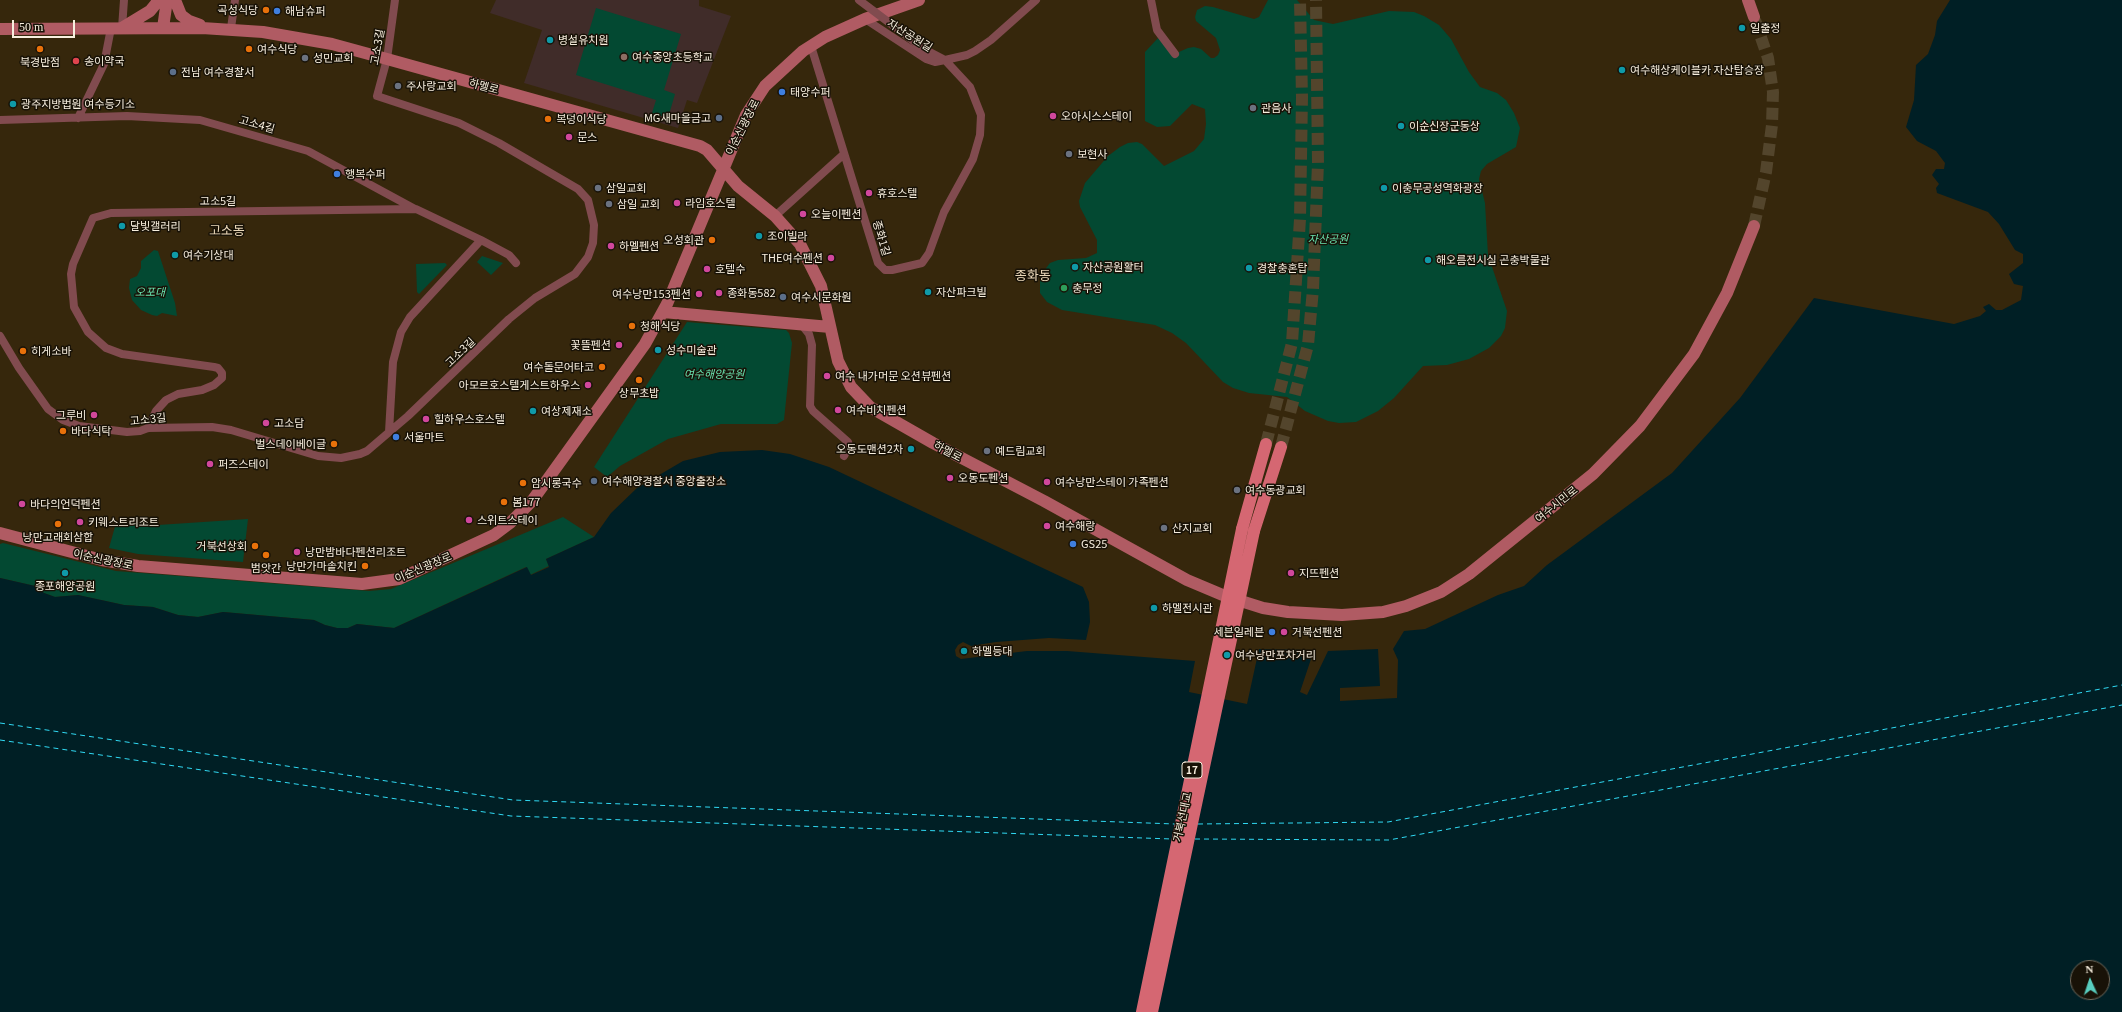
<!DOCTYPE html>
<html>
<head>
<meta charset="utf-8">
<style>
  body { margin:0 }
  #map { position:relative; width:2122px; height:1012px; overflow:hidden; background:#36270c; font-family:Georgia,serif }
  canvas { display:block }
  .north { position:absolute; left:2070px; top:960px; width:40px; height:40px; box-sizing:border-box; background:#181207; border:1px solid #726a5d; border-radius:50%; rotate:357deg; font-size:11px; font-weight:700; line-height:16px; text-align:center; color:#f8efdf }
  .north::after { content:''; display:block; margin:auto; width:14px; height:18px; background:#58cebf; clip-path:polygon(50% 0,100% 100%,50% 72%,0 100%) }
  .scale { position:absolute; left:12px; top:20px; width:63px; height:18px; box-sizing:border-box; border:2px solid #f8efdf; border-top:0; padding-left:5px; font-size:12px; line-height:14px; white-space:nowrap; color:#f8efdf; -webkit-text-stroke:3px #181207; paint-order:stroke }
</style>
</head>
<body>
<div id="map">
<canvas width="2122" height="1012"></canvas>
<div class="north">N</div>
<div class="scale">50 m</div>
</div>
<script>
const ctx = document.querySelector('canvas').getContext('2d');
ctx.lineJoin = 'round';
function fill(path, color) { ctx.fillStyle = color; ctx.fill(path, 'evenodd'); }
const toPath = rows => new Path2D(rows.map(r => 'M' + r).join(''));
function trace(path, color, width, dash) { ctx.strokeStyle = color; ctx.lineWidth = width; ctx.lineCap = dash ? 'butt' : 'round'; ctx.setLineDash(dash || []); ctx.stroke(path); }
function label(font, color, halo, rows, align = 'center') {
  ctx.font = font + ' Georgia,"Noto Sans KR",serif'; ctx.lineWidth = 3; ctx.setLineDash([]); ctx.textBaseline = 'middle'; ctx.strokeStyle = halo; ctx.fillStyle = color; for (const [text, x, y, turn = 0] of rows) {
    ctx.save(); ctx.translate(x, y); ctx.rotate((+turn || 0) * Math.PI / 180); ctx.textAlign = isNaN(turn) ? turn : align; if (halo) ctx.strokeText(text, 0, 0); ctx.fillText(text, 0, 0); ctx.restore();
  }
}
fill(toPath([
  [496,0,699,0,699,6,731,16,697,103,687,100,678,128,524,83,542,30,490,13]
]), '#402c29');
fill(toPath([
  [1268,0,1297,0,1314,20,1333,24,1389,11,1414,12,1424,16,1439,25,1451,39,1469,72,1480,87,1497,93,1506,100,1514,113,1520,128,1516,147,1487,164,1481,171,1479,179,1485,203,1488,255,1507,311,1505,328,1501,336,1489,348,1469,359,1447,365,1423,366,1394,398,1378,411,1356,422,1339,423,1328,421,1305,411,1287,397,1249,393,1233,388,1223,382,1186,343,1172,333,1155,325,1062,310,1047,302,1040,293,1040,276,1050,263,1058,260,1086,258,1097,253,1097,240,1080,207,1079,201,1085,183,1108,156,1120,147,1128,143,1137,142,1142,144,1164,166,1194,151,1204,139,1206,124,1205,109,1192,104,1170,126,1157,127,1145,121,1145,52,1158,38,1172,55,1188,48,1194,47,1201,49,1211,58,1214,58,1218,55,1220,50,1216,38,1196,21,1195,17,1197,10,1205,6,1213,7,1254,19,1259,17],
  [596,8,681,34,664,90,675,94,668,118,652,113,656,100,576,75],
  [154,250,158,251,175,303,177,316,162,313,157,316,152,315,141,310,132,300,129,288,130,279,137,276,141,268,141,261],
  [482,256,503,263,491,275,477,262],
  [445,263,447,265,419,294,417,292,416,264],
  [687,322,786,330,789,333,792,343,784,420,777,424,721,424,668,439,620,466,607,477,594,467],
  [563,517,594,537,546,559,549,566,530,575,526,567,394,628,357,624,348,628,337,628,325,625,314,620,223,612,198,617,178,615,153,607,124,605,78,595,55,597,44,593,35,586,0,578,0,544,3,543,116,571,369,591,391,589],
  [248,519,243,562,138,554,109,548,116,523,158,525]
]), '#034932');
fill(toPath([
  [1950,0,2122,0,2122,1012,0,1012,0,578,35,586,44,593,55,597,78,595,124,605,153,607,178,615,198,617,223,612,314,620,325,625,337,628,348,628,357,624,394,628,527,567,531,575,549,567,546,559,594,537,611,513,637,488,683,461,720,452,762,450,790,454,829,467,1083,587,1089,602,1090,622,1086,640,1049,638,996,642,971,646,963,642,958,645,955,650,956,656,961,659,1027,651,1067,651,1195,661,1189,692,1247,704,1259,649,1314,650,1300,692,1307,695,1328,651,1378,649,1380,686,1340,688,1340,701,1397,698,1398,660,1393,649,1404,631,1425,629,1498,595,1524,586,1547,565,1672,473,1740,398,1814,298,1954,324,1980,316,1986,311,1983,307,1989,304,1996,310,2002,310,2021,300,2023,286,2014,284,2009,274,2023,263,2023,254,2015,250,1999,224,1988,212,1937,193,1936,188,1939,184,1932,175,1936,169,1944,169,1945,163,1936,151,1917,141,1906,127,1914,100,1916,65,1928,54,1935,35,1937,21],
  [2078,968,2102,968,2102,992,2078,992]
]), '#001f25');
trace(toPath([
  [0,723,513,800,1175,824],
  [0,740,511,816,1172,839],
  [1198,824,1388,822,2122,685],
  [1195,839,1389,840,2122,705]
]), '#30daf4', 1, [5, 4]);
trace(toPath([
  [1754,226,1766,172,1772,125,1773,92,1768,58,1754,17]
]), '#53452c', 12, [12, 6]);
trace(toPath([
  [1266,444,1292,343,1300,219,1302,97,1300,0],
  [1281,447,1308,345,1313,289,1318,163,1316,0]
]), '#53452c', 12, [12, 6]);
trace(toPath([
  [1151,0,1157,30,1175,54],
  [122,28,124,0],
  [231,28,235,0],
  [903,33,924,49,945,60,967,55,975,51,991,40,1036,0],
  [811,46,878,263,885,270,892,270,922,263,929,253,944,212,973,159,980,135,981,115,970,87,945,60,935,62,926,59,865,19],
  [78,118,104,64,111,28],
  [0,120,127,116,200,120,308,151,415,209],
  [775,216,844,154],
  [481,240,509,255,516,263],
  [801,324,809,334,812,345,810,406,813,411,848,442,849,446,844,456],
  [0,336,19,368,48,409,63,420,79,426,127,432,140,431,148,428,212,427,231,430,318,456,341,458,360,454,367,451,408,416,509,319,535,298,575,274,588,257,593,243,594,225,588,200,578,189,499,143,459,123,377,96,387,59,395,0],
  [148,428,156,411,166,400,178,394,202,390,214,385,222,378,222,373,218,368,214,367,122,354,106,348,88,332,74,307,71,274,73,264,93,218,111,213,416,209,481,240,410,317,401,332,393,362,389,432]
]), '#814b4f', 8);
trace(toPath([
  [175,0,181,15,189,21,200,25],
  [1748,0,1754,17],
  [122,28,150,11,159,0],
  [163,28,167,0],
  [0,29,202,28,263,32,332,44,387,59,700,146,707,150,738,186,775,216,800,244,821,286,838,361,851,387,870,407,933,443,1044,501,1187,580,1225,596,1263,608,1288,612,1342,615,1383,612,1406,606,1441,592,1469,574,1593,474,1640,426,1694,354,1727,293,1754,226],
  [663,312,830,327],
  [0,533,102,560,138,566,362,584,399,579,494,535,510,523,532,501,645,344,667,304,746,115,765,86,803,51,825,37,865,19,919,0]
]), '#b05b63', 12);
trace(toPath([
  [1242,529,1266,444],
  [1254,531,1281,447]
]), '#d56772', 12);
trace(toPath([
  [859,0,903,33]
]), '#814b4f', 8);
trace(toPath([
  [1142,1012,1242,529],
  [1152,1012,1254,531]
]), '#d56772', 12);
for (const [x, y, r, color] of [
  [266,10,4,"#e8710a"],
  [277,11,4,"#3f7fe0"],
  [1742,28,4,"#0f9aa8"],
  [550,40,4,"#0f9aa8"],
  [40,49,4,"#e8710a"],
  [249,49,4,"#e8710a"],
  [624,57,4,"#8d6e63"],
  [305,58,4,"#6b7280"],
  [76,61,4,"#e0444e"],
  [1622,70,4,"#0f9aa8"],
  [173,72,4,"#5c6f8a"],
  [398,86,4,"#6b7280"],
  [782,92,4,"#3f7fe0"],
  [13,104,4,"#0f9aa8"],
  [1253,108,4,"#6b7280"],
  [1053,116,4,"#d1479c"],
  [719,118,4,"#5c6f8a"],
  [548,119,4,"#e8710a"],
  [1401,126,4,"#0f9aa8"],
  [569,137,4,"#d1479c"],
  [1069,154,4,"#6b7280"],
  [337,174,4,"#3f7fe0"],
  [598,188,4,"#6b7280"],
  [1384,188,4,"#0f9aa8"],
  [869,193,4,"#d1479c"],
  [677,203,4,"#d1479c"],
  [609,204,4,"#6b7280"],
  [803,214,4,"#d1479c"],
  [122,226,4,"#0f9aa8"],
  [759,236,4,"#0f9aa8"],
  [712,240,4,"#e8710a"],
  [611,246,4,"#d1479c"],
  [175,255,4,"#0f9aa8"],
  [831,258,4,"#d1479c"],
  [1428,260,4,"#0f9aa8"],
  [1075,267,4,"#0f9aa8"],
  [1249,268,4,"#0f9aa8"],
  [707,269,4,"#d1479c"],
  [1064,288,4,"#2e9e5b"],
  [928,292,4,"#0f9aa8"],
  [719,293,4,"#d1479c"],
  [699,294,4,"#d1479c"],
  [783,297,4,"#5c6f8a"],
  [632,326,4,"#e8710a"],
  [619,345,4,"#d1479c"],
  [658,350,4,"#0f9aa8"],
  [23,351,4,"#e8710a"],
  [602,367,4,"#e8710a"],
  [827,376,4,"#d1479c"],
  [639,380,4,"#e8710a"],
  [588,385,4,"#d1479c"],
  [838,410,4,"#d1479c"],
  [533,411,4,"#0f9aa8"],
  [94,415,4,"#d1479c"],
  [426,419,4,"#d1479c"],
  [266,423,4,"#d1479c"],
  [63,431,4,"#e8710a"],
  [396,437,4,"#3f7fe0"],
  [334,444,4,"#e8710a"],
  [911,449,4,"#0f9aa8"],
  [987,451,4,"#6b7280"],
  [210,464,4,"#d1479c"],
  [950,478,4,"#d1479c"],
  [594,481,4,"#5c6f8a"],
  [1047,482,4,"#d1479c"],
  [523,483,4,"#e8710a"],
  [1237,490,4,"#6b7280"],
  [504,502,4,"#e8710a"],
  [22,504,4,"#d1479c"],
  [469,520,4,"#d1479c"],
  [80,522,4,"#d1479c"],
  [58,524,4,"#e8710a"],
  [1047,526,4,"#d1479c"],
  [1164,528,4,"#6b7280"],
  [1073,544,4,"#3f7fe0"],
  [255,546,4,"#e8710a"],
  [297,552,4,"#d1479c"],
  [266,555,4,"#e8710a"],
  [365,566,4,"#e8710a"],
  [65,573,4,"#0f9aa8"],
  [1291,573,4,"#d1479c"],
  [1154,608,4,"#0f9aa8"],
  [1272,632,4,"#3f7fe0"],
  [1284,632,4,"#d1479c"],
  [964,651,4,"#0f9aa8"],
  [1227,655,4,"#0f9aa8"]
]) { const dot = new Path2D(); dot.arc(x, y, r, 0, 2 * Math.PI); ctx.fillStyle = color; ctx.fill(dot); trace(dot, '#181207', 1.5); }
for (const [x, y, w] of [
  [1192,770,20]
]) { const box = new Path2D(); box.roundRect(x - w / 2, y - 8, w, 16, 3); ctx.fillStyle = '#181207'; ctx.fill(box); trace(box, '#f8efdf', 1); }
label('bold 10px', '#f8efdf', null, [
  ["17",1192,770]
]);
label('11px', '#f8efdf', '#181207', [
  ["곡성식당",258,10,"right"],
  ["해남슈퍼",285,11],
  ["일출정",1750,28],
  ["병설유치원",558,40],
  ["여수식당",257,49],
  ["여수중앙초등학교",632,57],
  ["성민교회",313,58],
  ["송이약국",84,61],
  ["북경반점",40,62,"center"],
  ["여수해상케이블카 자산탑승장",1630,70],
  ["전남 여수경찰서",181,72],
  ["주사랑교회",406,86],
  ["태양수퍼",790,92],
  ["광주지방법원 여수등기소",21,104],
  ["관음사",1261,108],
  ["오아시스스테이",1061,116],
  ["MG새마을금고",711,118,"right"],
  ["복덩이식당",556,119],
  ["이순신장군동상",1409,126],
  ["문스",577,137],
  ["보현사",1077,154],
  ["행복수퍼",345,174],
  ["삼일교회",606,188],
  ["이충무공성역화광장",1392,188],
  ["휴호스텔",877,193],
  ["라임호스텔",685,203],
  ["삼일 교회",617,204],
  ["오늘이펜션",811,214],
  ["달빛갤러리",130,226],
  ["조이빌라",767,236],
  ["오성회관",704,240,"right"],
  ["하멜펜션",619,246],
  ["여수기상대",183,255],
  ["THE여수펜션",823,258,"right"],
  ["해오름전시실 곤충박물관",1436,260],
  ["자산공원활터",1083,267],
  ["경찰충혼탑",1257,268],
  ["호텔수",715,269],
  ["충무정",1072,288],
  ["자산파크빌",936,292],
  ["종화동582",727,293],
  ["여수낭만153펜션",691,294,"right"],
  ["여수시문화원",791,297],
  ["청해식당",640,326],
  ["꽃뜰펜션",611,345,"right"],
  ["성수미술관",666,350],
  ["히게소바",31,351],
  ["여수돌문어타코",594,367,"right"],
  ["여수 내가머문 오션뷰펜션",835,376],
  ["아모르호스텔게스트하우스",580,385,"right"],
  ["상무초밥",639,393,"center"],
  ["여수비치펜션",846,410],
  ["여상제재소",541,411],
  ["그루비",86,415,"right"],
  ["힐하우스호스텔",434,419],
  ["고소담",274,423],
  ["바다식탁",71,431],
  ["서울마트",404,437],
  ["벌스데이베이글",326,444,"right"],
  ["오동도맨션2차",903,449,"right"],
  ["예드림교회",995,451],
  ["퍼즈스테이",218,464],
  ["오동도펜션",958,478],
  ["여수해양경찰서 중앙출장소",602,481],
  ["여수낭만스테이 가족펜션",1055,482],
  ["암시롱국수",531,483],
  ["여수동광교회",1245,490],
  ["봄177",512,502],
  ["바다의언덕펜션",30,504],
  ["스위트스테이",477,520],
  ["키웨스트리조트",88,522],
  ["여수해랑",1055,526],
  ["산지교회",1172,528],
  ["낭만고래회삼합",58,537,"center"],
  ["GS25",1081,544],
  ["거북선상회",247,546,"right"],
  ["낭만밤바다펜션리조트",305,552],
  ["낭만가마솥치킨",357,566,"right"],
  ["범앗간",266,568,"center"],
  ["지뜨펜션",1299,573],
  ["종포해양공원",65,586,"center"],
  ["하멜전시관",1162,608],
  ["세븐일레븐",1264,632,"right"],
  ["거북선펜션",1292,632],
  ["하멜등대",972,651],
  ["여수낭만포차거리",1235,655]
], 'left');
label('11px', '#f8efdf', '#181207', [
  ["자산공원길",910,35,32],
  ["고소3길",377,47,-80],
  ["하멜로",484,86,15],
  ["고소4길",257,124,16],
  ["이순신광장로",742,127,-63],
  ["고소5길",218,201],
  ["종화1길",882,238,73],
  ["고소3길",460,352,-44],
  ["고소3길",148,419,-6],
  ["하멜로",948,451,28],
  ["여수시민로",1556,504,-39],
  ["이순신광장로",103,559,12],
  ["이순신광장로",423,567,-23],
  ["거북선대교",1182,817,-78]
]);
label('italic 11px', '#69e4b0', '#181207', [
  ["자산공원",1328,239],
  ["오포대",150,292],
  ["여수해양공원",714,374]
]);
label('13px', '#ead7b8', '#181207', [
  ["고소동",227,230],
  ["종화동",1033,275]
]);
</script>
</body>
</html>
